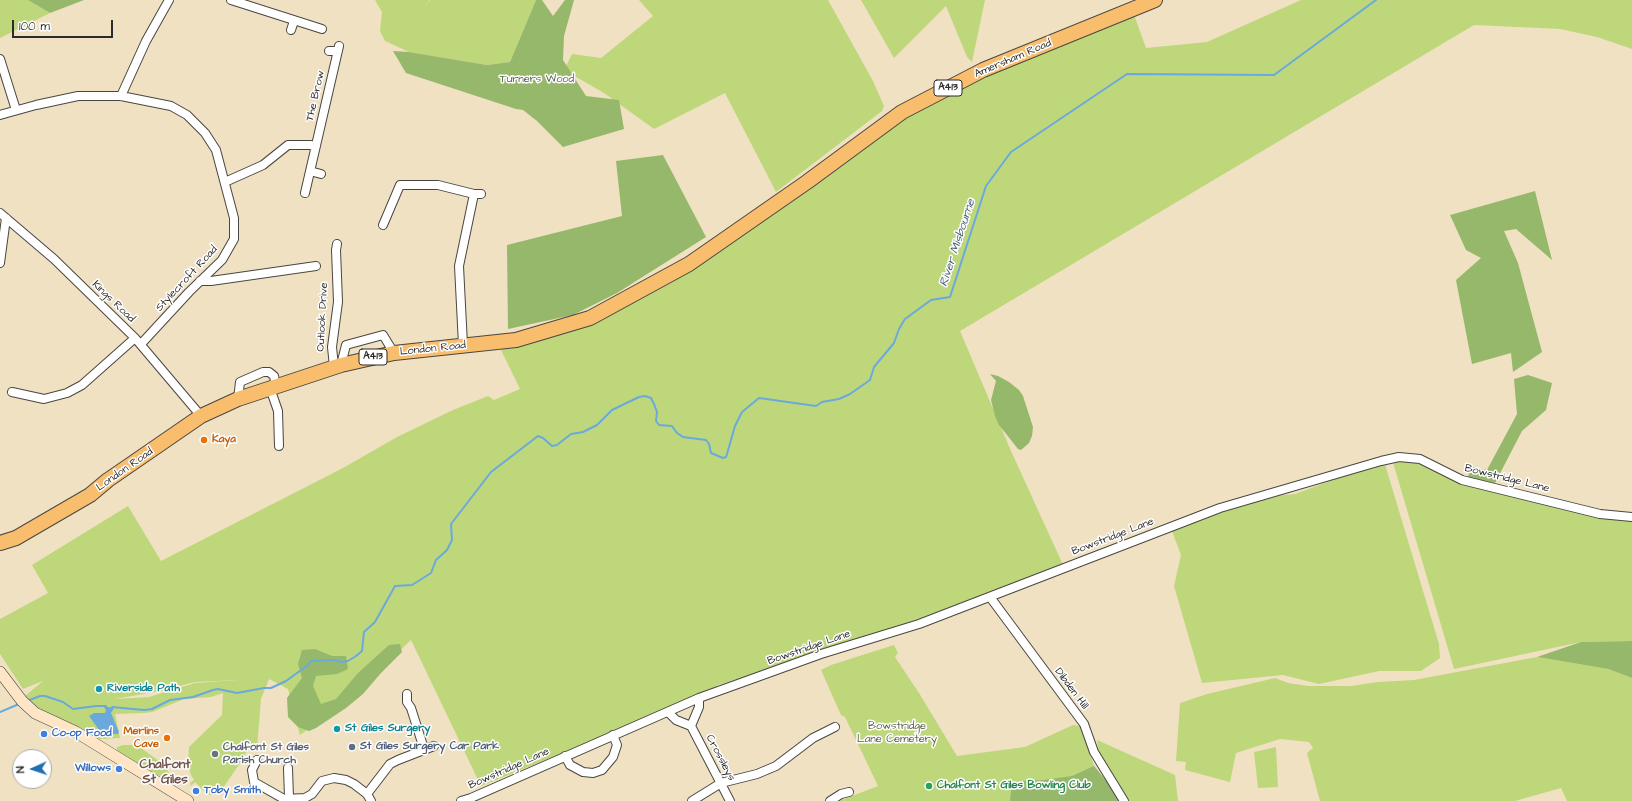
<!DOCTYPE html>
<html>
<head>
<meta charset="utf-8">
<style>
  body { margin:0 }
  #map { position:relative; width:1632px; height:801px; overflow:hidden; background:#f0e1c3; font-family:"Architects Daughter",sans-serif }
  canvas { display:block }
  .north { position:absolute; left:12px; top:749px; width:40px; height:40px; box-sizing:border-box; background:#fff; border:1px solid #aaa; border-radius:50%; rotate:267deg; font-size:11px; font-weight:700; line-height:16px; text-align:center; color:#2b2b2b }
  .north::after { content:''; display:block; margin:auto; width:14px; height:18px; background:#1f6fb2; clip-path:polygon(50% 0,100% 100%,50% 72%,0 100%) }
  .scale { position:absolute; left:12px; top:20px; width:101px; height:18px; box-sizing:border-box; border:2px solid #2b2b2b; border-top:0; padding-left:5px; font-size:12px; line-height:14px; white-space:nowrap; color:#2b2b2b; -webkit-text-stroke:3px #fff; paint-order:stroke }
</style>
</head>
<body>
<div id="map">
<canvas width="1632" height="801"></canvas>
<div class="north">N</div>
<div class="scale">100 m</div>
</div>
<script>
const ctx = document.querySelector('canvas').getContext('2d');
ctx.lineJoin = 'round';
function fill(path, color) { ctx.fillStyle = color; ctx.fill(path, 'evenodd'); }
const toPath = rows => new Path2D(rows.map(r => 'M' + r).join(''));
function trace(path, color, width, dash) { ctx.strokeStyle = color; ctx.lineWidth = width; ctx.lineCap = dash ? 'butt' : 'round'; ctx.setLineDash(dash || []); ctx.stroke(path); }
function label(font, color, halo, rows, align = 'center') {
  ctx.font = font + ' "Architects Daughter",sans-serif'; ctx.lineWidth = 3; ctx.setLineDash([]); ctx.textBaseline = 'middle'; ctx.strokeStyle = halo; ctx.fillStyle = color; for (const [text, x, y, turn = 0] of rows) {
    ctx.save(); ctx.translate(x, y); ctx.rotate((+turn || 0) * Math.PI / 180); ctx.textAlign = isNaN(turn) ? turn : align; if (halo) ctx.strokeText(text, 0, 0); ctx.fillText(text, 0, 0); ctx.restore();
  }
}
fill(toPath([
  [0,0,28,0,50,13,0,38],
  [375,0,430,0,424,6,431,0,536,0,510,62,487,65,409,52,385,41,380,31,382,12],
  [639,0,828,0,873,81,884,106,882,111,776,192,725,93,654,129,604,93,564,70,572,54,601,58,653,16],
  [861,0,985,0,972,62,967,57,946,6,894,58],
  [1301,0,1632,0,1632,49,1597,37,1560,29,1474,25,960,331,1011,451,1064,567,919,624,718,685,699,698,481,786,411,640,347,701,300,735,288,689,269,679,261,699,257,748,249,747,241,762,220,792,210,795,204,791,195,782,191,786,190,783,194,780,191,775,188,765,189,747,222,715,223,693,211,697,184,699,152,712,144,713,115,714,120,738,100,739,51,716,34,705,25,696,43,681,23,689,0,654,0,619,48,593,32,565,128,506,161,561,343,468,397,437,453,410,488,396,494,400,520,389,501,350,590,318,699,257,902,112,1132,9,1146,48,1207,42],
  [238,680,195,683,149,697,115,699,165,690,195,682],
  [1399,457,1450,475,1600,514,1632,517,1632,641,1581,642,1454,669,1392,459],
  [1384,461,1439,644,1440,658,1421,671,1379,671,1319,684,1283,675,1202,683,1174,586,1181,555,1170,526,1254,498,1295,494],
  [894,645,898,653,895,657,919,693,957,756,1025,747,1073,725,1081,726,1094,766,1116,793,1119,801,839,801,878,786,845,717,841,715,821,670,831,665],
  [1537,657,1608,669,1632,678,1632,801,1567,801,1561,788,1515,801,1320,801,1307,753,1313,748,1309,742,1280,739,1236,753,1230,782,1185,770,1186,762,1176,761,1180,703,1207,694,1275,678,1288,683,1308,686,1351,686,1378,682,1414,680],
  [1097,740,1175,775,1178,801,1126,801,1099,755],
  [123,745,132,745,141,748,159,761,168,771,173,779,170,781,168,781,117,751,117,747],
  [1276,747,1278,787,1258,788,1254,752]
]), '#bed77b');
fill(toPath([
  [28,0,84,0,50,13],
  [536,0,542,0,553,16,565,0,574,0,564,36,563,60,586,96,619,100,624,129,563,147,537,121,523,110,516,109,406,73,393,51,409,52,487,65,510,62],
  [663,155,706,237,617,293,573,315,508,329,507,245,622,216,616,161],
  [1535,191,1552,260,1516,229,1504,231,1518,263,1542,352,1513,372,1511,353,1472,364,1456,280,1481,258,1466,250,1450,215],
  [990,374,998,376,1009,382,1019,390,1023,396,1033,427,1032,436,1029,443,1021,450,1018,449,1007,435,999,425,995,416,991,400,996,381],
  [1528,375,1552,383,1546,410,1522,431,1495,483,1467,478,1473,467,1487,470,1517,414,1514,379],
  [1632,641,1632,678,1608,669,1537,657,1581,642],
  [400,644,402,652,381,673,363,694,346,708,316,728,309,731,298,727,288,717,287,698,302,678,298,664,302,650,315,649,332,656,346,656,348,669,337,674,316,676,313,686,321,704,336,699,358,673,389,645],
  [1094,766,1116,793,1119,801,1010,801,1011,790,1024,781,1043,780,1072,776]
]), '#96b86b');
fill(toPath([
  [103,706,114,708,111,713,119,732,118,734,102,734,89,716,94,713,105,713,106,710]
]), '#6ba9dd');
trace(toPath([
  [27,701,40,696,45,696,63,702,73,709,96,706,106,706],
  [112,707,144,710,152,709,170,700,193,697,213,690,218,689,237,693,264,688,271,688,286,681,308,665,311,661,334,660,341,662,348,661,356,656,362,651,364,632,375,622,395,586,412,585,431,573,436,560,447,550,452,540,451,524,491,472,538,436,543,438,552,446,557,445,571,434,583,432,597,425,612,410,639,397,645,396,651,398,654,404,657,412,656,421,659,425,672,426,677,433,683,437,706,440,709,444,711,453,723,458,726,457,727,454,735,426,742,412,759,398,816,406,822,402,839,399,850,394,870,380,874,367,894,343,899,329,905,319,931,300,950,297,986,186,1011,152,1127,74,1274,75,1376,0],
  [0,712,19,704]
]), '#6ba9dd', 2);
const street = toPath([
  [231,0,322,29],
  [291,30,294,21],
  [329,51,338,51],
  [0,59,16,110],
  [121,96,146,41,169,0],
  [0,115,36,105,78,96,121,96,171,106,187,115,205,133,216,150,234,218,234,239,222,260,189,292,141,344],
  [310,171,321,174],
  [225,182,263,165,288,145,310,145,316,146],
  [305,193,339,46],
  [0,213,54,259,135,338,201,416],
  [383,225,400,185,438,185,474,194,481,194],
  [0,263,6,218],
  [200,281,211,281,316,266],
  [463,345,459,266,474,194],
  [341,365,346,345,383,335,394,353],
  [334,367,332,347,338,302,336,250,337,244],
  [270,388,278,411,279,446],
  [12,392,44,399,67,393,82,385,135,338],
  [238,399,240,382,263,372,269,372,274,376,276,386],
  [990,597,1084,724,1094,752,1124,801],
  [407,694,407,702,411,708,424,749],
  [668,712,676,720,691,726,730,801],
  [691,726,699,707,699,698],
  [565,756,570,765,583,772,593,773,602,770,613,757,617,745,613,735],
  [257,760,252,770,254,782,284,799,305,798,312,794,322,781,334,778,346,780,354,784,367,794,371,801],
  [288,768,289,798],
  [367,794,390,764,398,760,434,746],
  [461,801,471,798,699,698,821,654,919,624,1220,508,1381,461,1399,457,1420,459,1462,480,1600,514,1632,517],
  [692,801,721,783,757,774,776,766,813,738,835,727],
  [830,801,841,794,849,792]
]);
const secondary = toPath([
  [0,672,22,701,35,713,76,732,188,801]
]);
const highway = toPath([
  [0,543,16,538,28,531,90,495,108,480,201,416,238,399,341,365,394,353,516,340,590,318,689,264,807,182,902,112,983,70,1155,0]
]);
trace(street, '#494642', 10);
trace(secondary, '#494642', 12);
trace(highway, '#494642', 16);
trace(street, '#fff', 8);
trace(secondary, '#fde5c5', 11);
trace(highway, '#f9be6d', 14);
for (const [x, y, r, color] of [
  [204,440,4,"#e8710a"],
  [99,689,4,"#0f9aa8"],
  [337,729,4,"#0f9aa8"],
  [44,734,4,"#3f7fe0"],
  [167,738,4,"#e8710a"],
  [352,747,4,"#5c6f8a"],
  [215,754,4,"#6b7280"],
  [119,769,4,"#3f7fe0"],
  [929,786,4,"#2e9e5b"],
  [196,791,4,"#3f7fe0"]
]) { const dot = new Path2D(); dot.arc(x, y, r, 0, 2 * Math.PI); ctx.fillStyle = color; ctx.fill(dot); trace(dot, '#fff', 1.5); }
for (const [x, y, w] of [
  [948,88,28],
  [373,357,28]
]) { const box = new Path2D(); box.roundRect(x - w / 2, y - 8, w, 16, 3); ctx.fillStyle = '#fff'; ctx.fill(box); trace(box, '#2b2b2b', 1); }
label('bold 10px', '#2b2b2b', null, [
  ["A413",948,88],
  ["A413",373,357]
]);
label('11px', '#2b2b2b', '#fff', [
  ["Amersham Road",1013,59,-23],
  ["The Brow",316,96,-77],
  ["Stylecroft Road",187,279,-47],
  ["Kings Road",113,302,44],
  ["Outlook Drive",323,317,-87],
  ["London Road",433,349,-6],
  ["London Road",125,470,-35],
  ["Bowstridge Lane",1507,479,14],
  ["Bowstridge Lane",1113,537,-21],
  ["Bowstridge Lane",809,648,-19],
  ["Dibden Hill",1071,689,53],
  ["Crossleys",720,758,62],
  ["Bowstridge Lane",509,769,-24]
]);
label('11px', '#575f43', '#fff', [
  ["Turners Wood",537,80],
  ["Bowstridge",897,727],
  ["Lane Cemetery",897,740]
]);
label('bold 11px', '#c56008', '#fff', [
  ["Kaya",212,440],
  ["Merlins",159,732,"right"],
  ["Cave",159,745,"right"]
], 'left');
label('bold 11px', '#0d838f', '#fff', [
  ["Riverside Path",107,689],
  ["St Giles Surgery",345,729]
], 'left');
label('bold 11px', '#366cbe', '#fff', [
  ["Co-op Food",52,734],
  ["Willows",111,769,"right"],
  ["Toby Smith",204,791]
], 'left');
label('bold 11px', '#4e5e75', '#fff', [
  ["St Giles Surgery Car Park",360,747]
], 'left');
label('bold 11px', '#5b616d', '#fff', [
  ["Chalfont St Giles",223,748],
  ["Parish Church",223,761]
], 'left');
label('bold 11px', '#27864d', '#fff', [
  ["Chalfont St Giles Bowling Club",937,786]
], 'left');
label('italic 12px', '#455d72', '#fff', [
  ["River Misbourne",958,243,-72]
]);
label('bold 13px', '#70534b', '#fff', [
  ["Chalfont",165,765],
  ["St Giles",165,780]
]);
</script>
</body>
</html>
